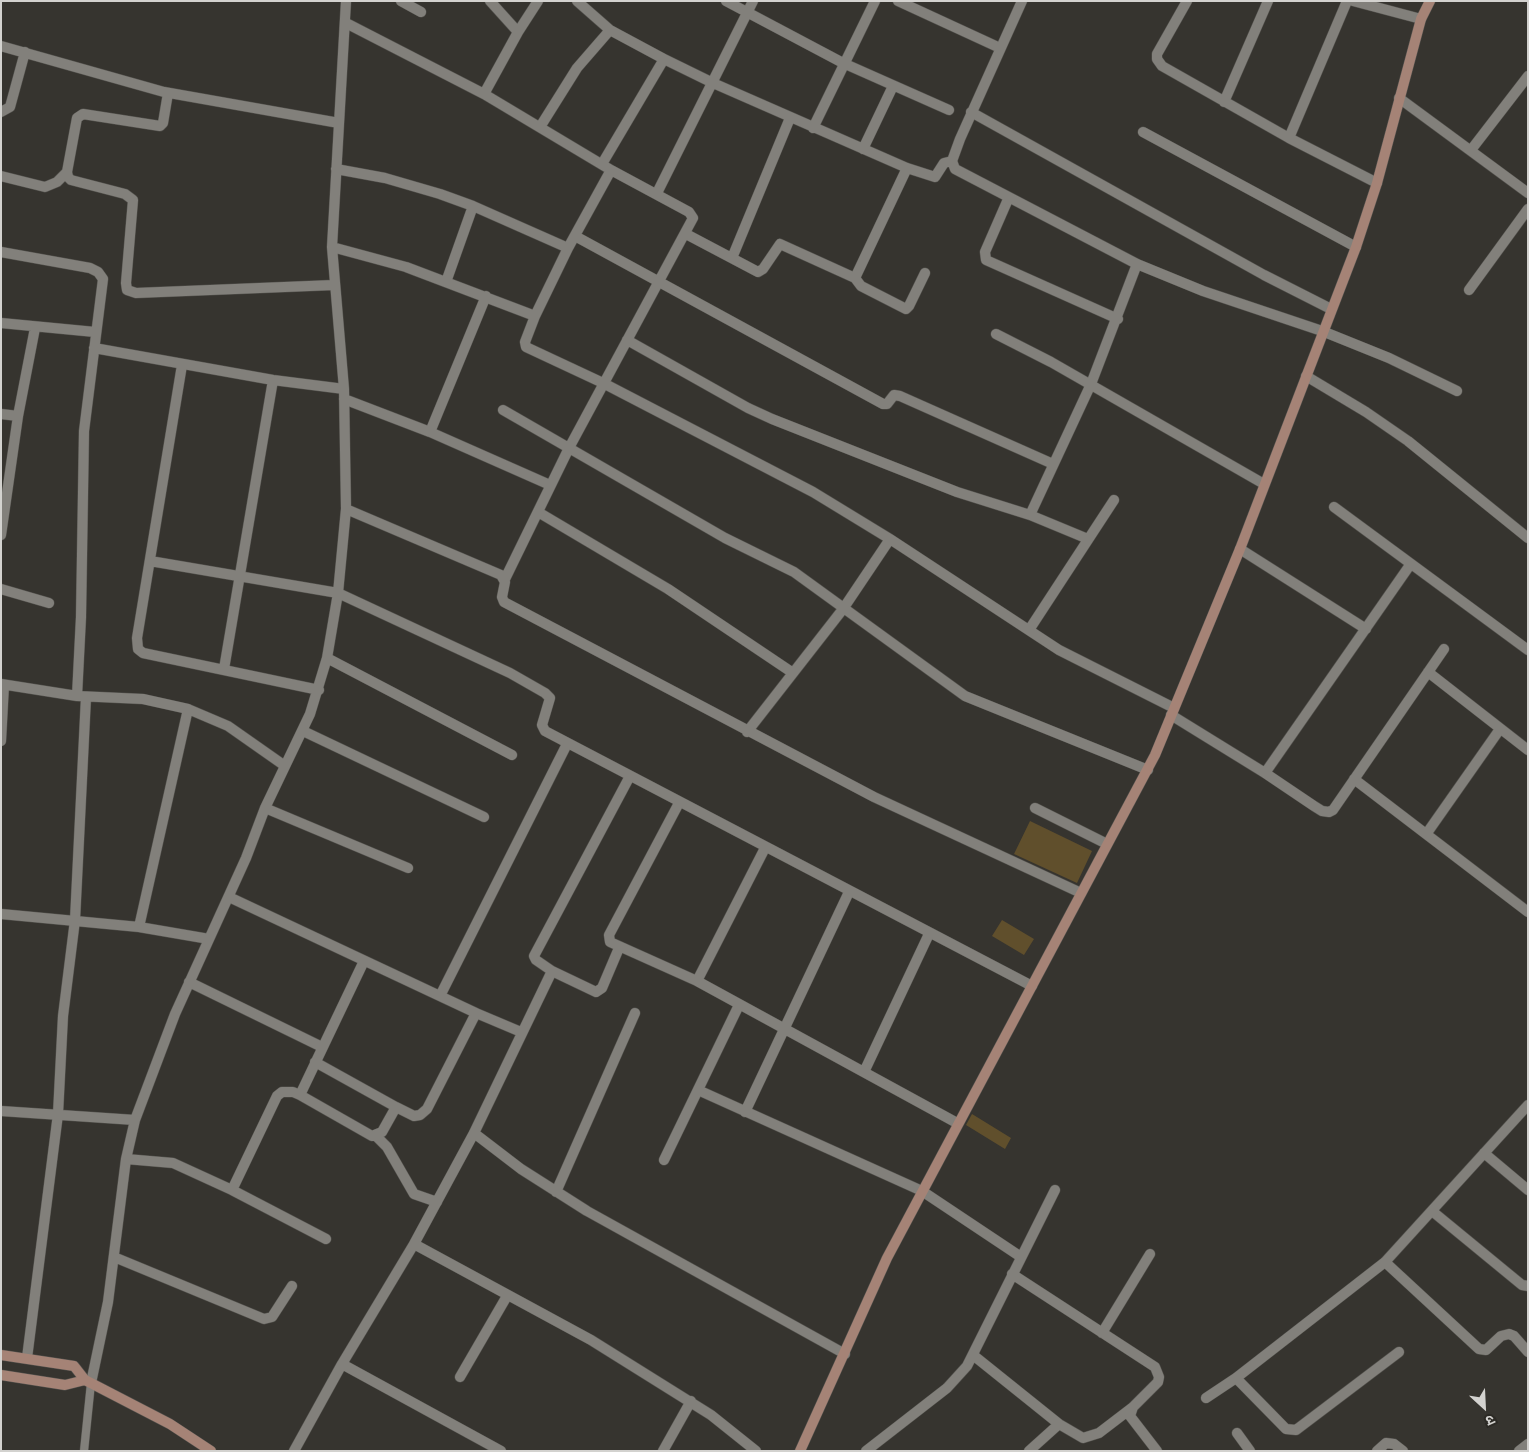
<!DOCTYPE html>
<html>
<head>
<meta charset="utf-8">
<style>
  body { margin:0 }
  #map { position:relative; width:1529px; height:1452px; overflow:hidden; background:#36342f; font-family:"Titillium Web","Noto Sans Devanagari",sans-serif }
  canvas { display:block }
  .frame { position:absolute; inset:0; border:2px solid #d3d2cf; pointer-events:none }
  .north { position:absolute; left:1459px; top:1382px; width:50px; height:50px; -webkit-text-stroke:4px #2c2a25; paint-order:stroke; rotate:155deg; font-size:14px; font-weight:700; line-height:20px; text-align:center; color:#d3d2cf }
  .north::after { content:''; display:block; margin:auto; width:18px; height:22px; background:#d3d2cf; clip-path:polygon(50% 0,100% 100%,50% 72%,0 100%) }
</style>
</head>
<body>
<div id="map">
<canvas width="1529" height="1452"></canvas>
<div class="frame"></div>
<div class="north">उ</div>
</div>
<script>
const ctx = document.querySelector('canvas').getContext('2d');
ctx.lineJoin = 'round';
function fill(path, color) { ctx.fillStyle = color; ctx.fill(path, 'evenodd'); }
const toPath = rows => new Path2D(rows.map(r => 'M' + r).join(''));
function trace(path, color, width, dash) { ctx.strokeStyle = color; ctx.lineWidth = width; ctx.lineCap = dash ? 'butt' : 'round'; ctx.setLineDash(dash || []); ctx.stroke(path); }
fill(toPath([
  [1030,821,1092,851,1077,883,1014,854],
  [1002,920,1034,939,1024,955,992,936],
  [972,1114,1011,1138,1005,1149,966,1125]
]), '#604f2c');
const lane = toPath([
  [84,1451,91,1383]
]);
const street = toPath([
  [401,1,421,12],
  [490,1,518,32],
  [577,1,610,30,664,59,713,83,907,168,935,177,944,163,952,161],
  [726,1,843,63,949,110],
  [898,1,1000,48],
  [1022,1,960,139,952,161,955,169,1137,264,1203,291,1322,331,1389,358,1457,391],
  [1187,1,1157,54,1157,59,1162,66,1289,138,1377,183],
  [1353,1,1421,19],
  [346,23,484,94,611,170,689,212,693,218,569,448,505,579],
  [1,46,164,92,339,123],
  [168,93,163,123,160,126,83,114,77,118,67,172,68,177,71,180,125,194,133,200,126,283,127,290,136,293,334,285],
  [484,94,518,32,538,1],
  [1399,98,1528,193],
  [1224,102,1268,1],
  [1,112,10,107,25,52],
  [971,112,1264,275,1331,309],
  [540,127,577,68,610,30],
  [813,128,875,1],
  [1143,132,1356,247],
  [1289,138,1347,1],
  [863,149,893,86],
  [1471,150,1528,76],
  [602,164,664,59],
  [907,168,855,278,861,286,906,309,909,306,925,273],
  [336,169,385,178,440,194,473,206,568,248],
  [611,170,568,248,535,316,525,342,526,347,603,383,813,492,890,539,1059,650,1174,708],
  [1,176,45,187,57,182,67,172],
  [657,193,753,1],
  [1009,197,985,252,986,260,1118,319],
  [686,234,758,272,763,269,780,244,855,278],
  [575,236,883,404,887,404,894,395,900,396,1053,464],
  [332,247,406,267,535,316],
  [1,252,90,268,98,272,103,279,84,431,81,617,77,696],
  [732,258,790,118],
  [446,282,473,206],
  [1469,290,1528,209],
  [1,323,95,332],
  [996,334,1051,362,1264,484],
  [627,340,748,408,772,419,957,492,1030,515,1088,539],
  [94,348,273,380,344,389],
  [182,365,137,638,138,649,143,653,319,690],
  [1306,376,1366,412,1408,441,1528,538],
  [344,399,430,432,550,485],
  [503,410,725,538,794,572,965,696,1148,770],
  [1,414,18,416],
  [430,432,486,296],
  [1334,507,1528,650],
  [346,509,501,575,505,582,502,597,504,602,874,797,1081,893],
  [538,512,668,589,793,673],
  [1030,515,1091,384,1137,264],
  [1,535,18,416,35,328],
  [1240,549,1366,629],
  [150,561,338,593,510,673,545,693,550,698,542,725,545,731,1032,986],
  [1,589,49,603],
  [1029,630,1114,500],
  [327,658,512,755],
  [224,669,273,380],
  [1428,672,1528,750],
  [1,684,77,696,143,699,188,709,228,726,285,766],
  [1171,715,1265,773,1314,806,1322,811,1329,812,1333,810,1444,649],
  [303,731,484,817],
  [747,732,843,609,890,539],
  [1,741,4,685],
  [1265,773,1410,565],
  [1354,779,1528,912],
  [679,803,609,935,610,942,697,981,957,1123],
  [265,808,408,868],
  [1035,808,1107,844],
  [1427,833,1500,729],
  [229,897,476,1013,521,1032],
  [1,914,139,927,209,939],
  [139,927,188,709],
  [619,948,602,988,596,992,552,971,536,960,534,956,630,776],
  [697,981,765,848],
  [189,982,322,1047],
  [440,996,567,744],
  [315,1062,396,1107,414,1116,420,1115,427,1109,476,1013],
  [864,1072,929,934],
  [698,1090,922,1191,1021,1257],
  [300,1095,364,961],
  [1,1111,135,1120],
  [745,1112,849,892],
  [474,1133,521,1169,587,1211,845,1354],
  [376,1136,387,1147,414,1194,437,1202],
  [1484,1153,1528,1190],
  [126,1159,173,1163,232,1190,326,1239],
  [664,1160,739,1005],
  [232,1190,277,1096,282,1092,293,1092,300,1095,372,1136,382,1132,396,1107],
  [556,1192,635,1013],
  [1432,1211,1522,1285,1528,1286],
  [414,1244,591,1340,711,1415,756,1451],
  [114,1257,264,1319,272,1317,292,1286],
  [1385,1262,1479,1349,1486,1350,1501,1336,1509,1334,1514,1336,1528,1352],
  [1012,1274,1155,1367,1159,1377,1158,1382,1133,1407,1130,1416,1157,1451],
  [1102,1333,1150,1254],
  [973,1355,1059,1424,1083,1438,1099,1433,1133,1407],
  [27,1358,58,1114,63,1016,75,920,86,697],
  [342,1364,501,1451],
  [460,1377,507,1296],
  [1236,1378,1286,1429,1296,1430,1399,1352],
  [91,1383,108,1302,126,1159,135,1120,175,1014,246,858,265,808,310,714,327,658,338,593,346,509,344,389,332,247,346,1],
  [1206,1398,1236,1378,1385,1262,1528,1105],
  [1237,1433,1250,1451],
  [294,1451,342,1364,414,1244,474,1133,552,971],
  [663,1451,691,1401],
  [866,1451,947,1388,967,1366,1055,1190],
  [1029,1451,1059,1424],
  [1377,1451,1386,1443,1394,1444,1403,1451],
  [1519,1451,1528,1444]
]);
const secondary = toPath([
  [1,1355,74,1366,85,1380,170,1424,211,1451],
  [1,1375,65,1385,85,1380],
  [800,1451,887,1258,1155,755,1240,549,1356,247,1377,183,1421,19,1430,1]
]);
trace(lane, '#54524e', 9);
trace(street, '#54524e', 11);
trace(secondary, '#54524e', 11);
trace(lane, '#82807b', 8);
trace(street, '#82807b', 10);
trace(secondary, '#a58376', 10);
</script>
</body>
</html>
